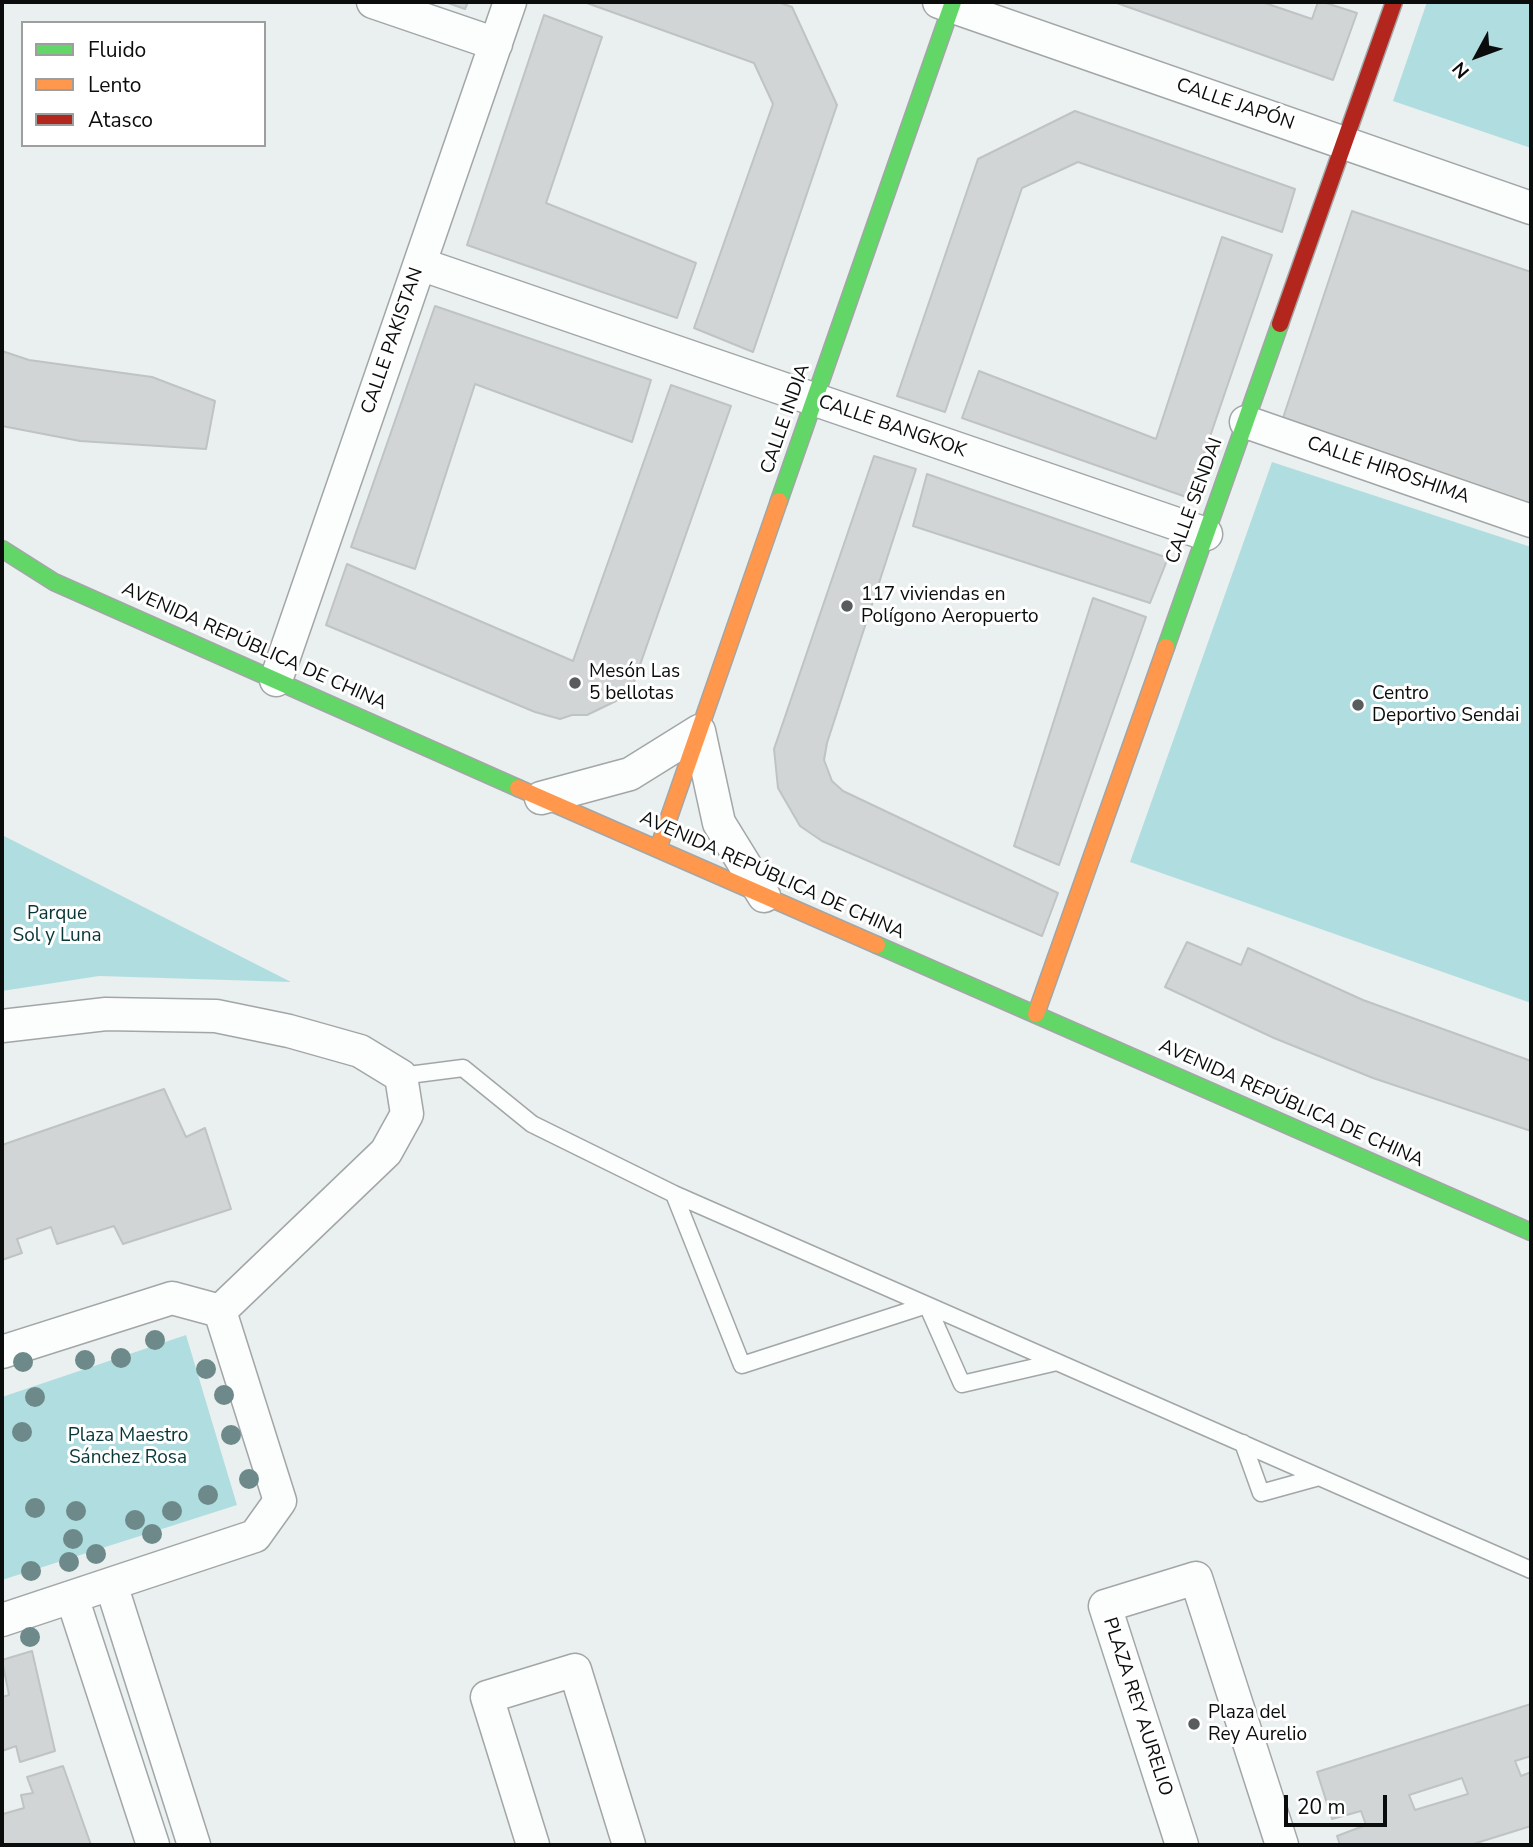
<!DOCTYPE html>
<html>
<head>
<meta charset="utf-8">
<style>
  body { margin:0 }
  #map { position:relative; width:1533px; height:1847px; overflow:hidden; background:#eaefef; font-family:"Nunito Sans",sans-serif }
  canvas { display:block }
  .frame { position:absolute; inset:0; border:4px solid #0b0d0d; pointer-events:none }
  .legend { position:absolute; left:21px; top:21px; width:245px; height:126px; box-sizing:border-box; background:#fff; border:2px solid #9d9e9e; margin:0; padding:9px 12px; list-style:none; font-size:21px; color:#0b0d0d }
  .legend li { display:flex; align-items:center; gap:14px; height:35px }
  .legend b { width:35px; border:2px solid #9d9e9e }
  .north { position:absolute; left:1442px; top:21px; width:70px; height:70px; -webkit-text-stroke:5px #fff; paint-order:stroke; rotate:229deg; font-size:19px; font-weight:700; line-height:28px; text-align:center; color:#0b0d0d }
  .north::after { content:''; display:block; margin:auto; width:24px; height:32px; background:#0b0d0d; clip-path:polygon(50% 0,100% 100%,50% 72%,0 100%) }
  .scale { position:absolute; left:1284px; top:1795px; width:103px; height:32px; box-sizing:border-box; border:4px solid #0b0d0d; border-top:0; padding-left:9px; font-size:21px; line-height:24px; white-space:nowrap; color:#0b0d0d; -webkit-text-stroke:5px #fff; paint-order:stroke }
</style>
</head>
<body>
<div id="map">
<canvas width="1533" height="1847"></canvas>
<div class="frame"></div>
<ul class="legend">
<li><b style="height:9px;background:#63d668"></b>Fluido</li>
<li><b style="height:9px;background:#ff974d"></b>Lento</li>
<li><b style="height:9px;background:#b3261e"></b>Atasco</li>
</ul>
<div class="north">N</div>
<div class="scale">20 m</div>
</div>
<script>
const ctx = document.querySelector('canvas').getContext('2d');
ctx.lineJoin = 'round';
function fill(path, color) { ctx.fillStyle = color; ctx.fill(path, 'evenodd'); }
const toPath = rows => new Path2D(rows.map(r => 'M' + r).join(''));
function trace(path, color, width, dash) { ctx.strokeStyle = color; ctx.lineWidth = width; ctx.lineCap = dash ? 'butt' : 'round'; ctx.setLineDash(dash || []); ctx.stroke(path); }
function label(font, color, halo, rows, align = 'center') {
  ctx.font = font + ' "Nunito Sans",sans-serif'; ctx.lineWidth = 6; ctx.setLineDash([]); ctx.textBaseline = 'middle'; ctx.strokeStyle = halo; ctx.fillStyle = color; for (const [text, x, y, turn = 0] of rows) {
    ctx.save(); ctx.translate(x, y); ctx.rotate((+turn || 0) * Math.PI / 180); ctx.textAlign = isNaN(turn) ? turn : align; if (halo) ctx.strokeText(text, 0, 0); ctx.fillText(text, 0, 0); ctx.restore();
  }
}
fill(toPath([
  [1427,2,1531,2,1531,148,1393,101],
  [1272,462,1531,547,1531,1003,1130,862],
  [2,835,291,982,99,976,2,991],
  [186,1335,237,1505,2,1580,2,1397]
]), '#b0dee0');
const building = toPath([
  [445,2,468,2,465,9,445,2],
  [584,2,778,2,792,7,837,105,753,352,694,328,773,104,754,63,584,2],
  [1114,2,1262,2,1312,19,1318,2,1323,2,1357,13,1333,80,1114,2],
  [544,15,602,37,546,203,696,263,677,318,467,245,544,15],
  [1075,111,1295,189,1282,232,1078,162,1022,188,945,412,897,396,978,159,1075,111],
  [1352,211,1531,272,1531,504,1283,418,1352,211],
  [1222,237,1272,255,1189,498,962,418,979,371,1156,439,1222,237],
  [435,306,651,380,632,442,475,384,415,569,351,547,435,306],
  [2,351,29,360,152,377,215,401,206,449,80,441,2,426,2,351],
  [671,385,731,406,634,682,626,693,616,701,587,715,572,715,560,719,535,712,326,625,347,564,573,661,671,385],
  [874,456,916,469,827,743,824,760,832,781,843,791,1058,893,1042,936,822,841,800,826,778,788,774,749,874,456],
  [927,474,1168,558,1150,603,913,526,927,474],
  [1093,598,1146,617,1059,865,1014,846,1093,598],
  [1187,942,1241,965,1248,948,1363,1000,1531,1061,1531,1131,1373,1078,1274,1038,1165,987,1187,942],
  [164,1089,186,1137,205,1128,231,1209,123,1244,114,1226,57,1244,51,1227,17,1239,22,1253,2,1260,2,1145,164,1089],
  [32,1651,55,1751,20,1762,16,1746,2,1751,2,1697,9,1695,2,1660,32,1651],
  [1531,1704,1531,1756,1515,1761,1521,1776,1531,1772,1531,1826,1470,1845,1340,1845,1337,1836,1366,1825,1361,1811,1332,1819,1317,1772,1531,1704],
  [1462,1778,1468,1794,1415,1810,1409,1795,1462,1778],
  [63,1766,91,1845,2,1845,2,1811,3,1814,24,1808,21,1795,33,1793,27,1777,63,1766]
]);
fill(building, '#d2d5d5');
trace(building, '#c0c3c3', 2);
const lane = toPath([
  [401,1076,463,1068,532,1124,674,1194,1531,1570],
  [674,1194,742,1365,927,1305,962,1384,1057,1362],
  [1243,1443,1261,1493,1319,1477]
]);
const street = toPath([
  [373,2,496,44],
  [939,2,1531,208],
  [420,264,1206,534],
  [1246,422,1531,521],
  [276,680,510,2],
  [541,798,630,774,699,731,719,823,764,896],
  [2,1026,106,1014,216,1016,289,1031,360,1051,401,1076,407,1114,386,1152,220,1311],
  [2,1352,172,1298,220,1311],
  [111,1584,194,1845],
  [72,1597,153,1845],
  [2,1620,255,1536,280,1501,220,1311],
  [533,1845,487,1697,575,1670,629,1845],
  [1182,1845,1105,1606,1196,1578,1282,1845]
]);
const fast = toPath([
  [779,501,953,2],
  [2,549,54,582,518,788],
  [1166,647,1280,324],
  [877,945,1531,1232]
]);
const slow = toPath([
  [518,788,877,945],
  [658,849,779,501],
  [1036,1014,1166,647]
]);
const jam = toPath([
  [1280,324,1394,2]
]);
trace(lane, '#a2a6a6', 19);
trace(street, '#a2a6a6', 35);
trace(fast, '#a2a6a6', 19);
trace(slow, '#a2a6a6', 19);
trace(jam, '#a2a6a6', 19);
trace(lane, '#fcfdfd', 16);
trace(street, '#fcfdfd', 32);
trace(fast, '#63d668', 16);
trace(slow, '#ff974d', 16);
trace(jam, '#b3261e', 16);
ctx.fillStyle = '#6d898a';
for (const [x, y] of [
  [155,1340],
  [121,1358],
  [85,1360],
  [23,1362],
  [206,1369],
  [224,1395],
  [35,1397],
  [22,1432],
  [231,1435],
  [249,1479],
  [208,1495],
  [35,1508],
  [76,1511],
  [172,1511],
  [135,1520],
  [152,1534],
  [73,1539],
  [96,1554],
  [69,1562],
  [31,1571],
  [30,1637]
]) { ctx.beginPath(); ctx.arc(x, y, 10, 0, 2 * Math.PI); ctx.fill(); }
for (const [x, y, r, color] of [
  [847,606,7,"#595c5c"],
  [575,683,7,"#595c5c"],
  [1358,705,7,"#595c5c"],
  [1194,1724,7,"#595c5c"]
]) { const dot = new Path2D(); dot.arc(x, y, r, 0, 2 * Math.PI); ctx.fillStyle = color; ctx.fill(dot); trace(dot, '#fff', 2.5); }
label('19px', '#0b0d0d', '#fff', [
  ["CALLE JAPÓN",1235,105,19],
  ["CALLE PAKISTAN",393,341,-71],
  ["CALLE INDIA",786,419,-71],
  ["CALLE BANGKOK",892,427,19],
  ["CALLE HIROSHIMA",1388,471,19],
  ["CALLE SENDAI",1195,501,-70],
  ["AVENIDA REPÚBLICA DE CHINA",254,647,24],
  ["AVENIDA REPÚBLICA DE CHINA",772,876,24],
  ["AVENIDA REPÚBLICA DE CHINA",1291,1104,24],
  ["PLAZA REY AURELIO",1137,1707,72]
]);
label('19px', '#0b0d0d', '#fff', [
  ["117 viviendas en",861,595],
  ["Polígono Aeropuerto",861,617],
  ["Mesón Las",589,672],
  ["5 bellotas",589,694],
  ["Centro",1372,694],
  ["Deportivo Sendai",1372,716],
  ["Plaza del",1208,1713],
  ["Rey Aurelio",1208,1735]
], 'left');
label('19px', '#073637', '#fff', [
  ["Parque",57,914],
  ["Sol y Luna",57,936],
  ["Plaza Maestro",128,1436],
  ["Sánchez Rosa",128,1458]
]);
</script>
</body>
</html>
